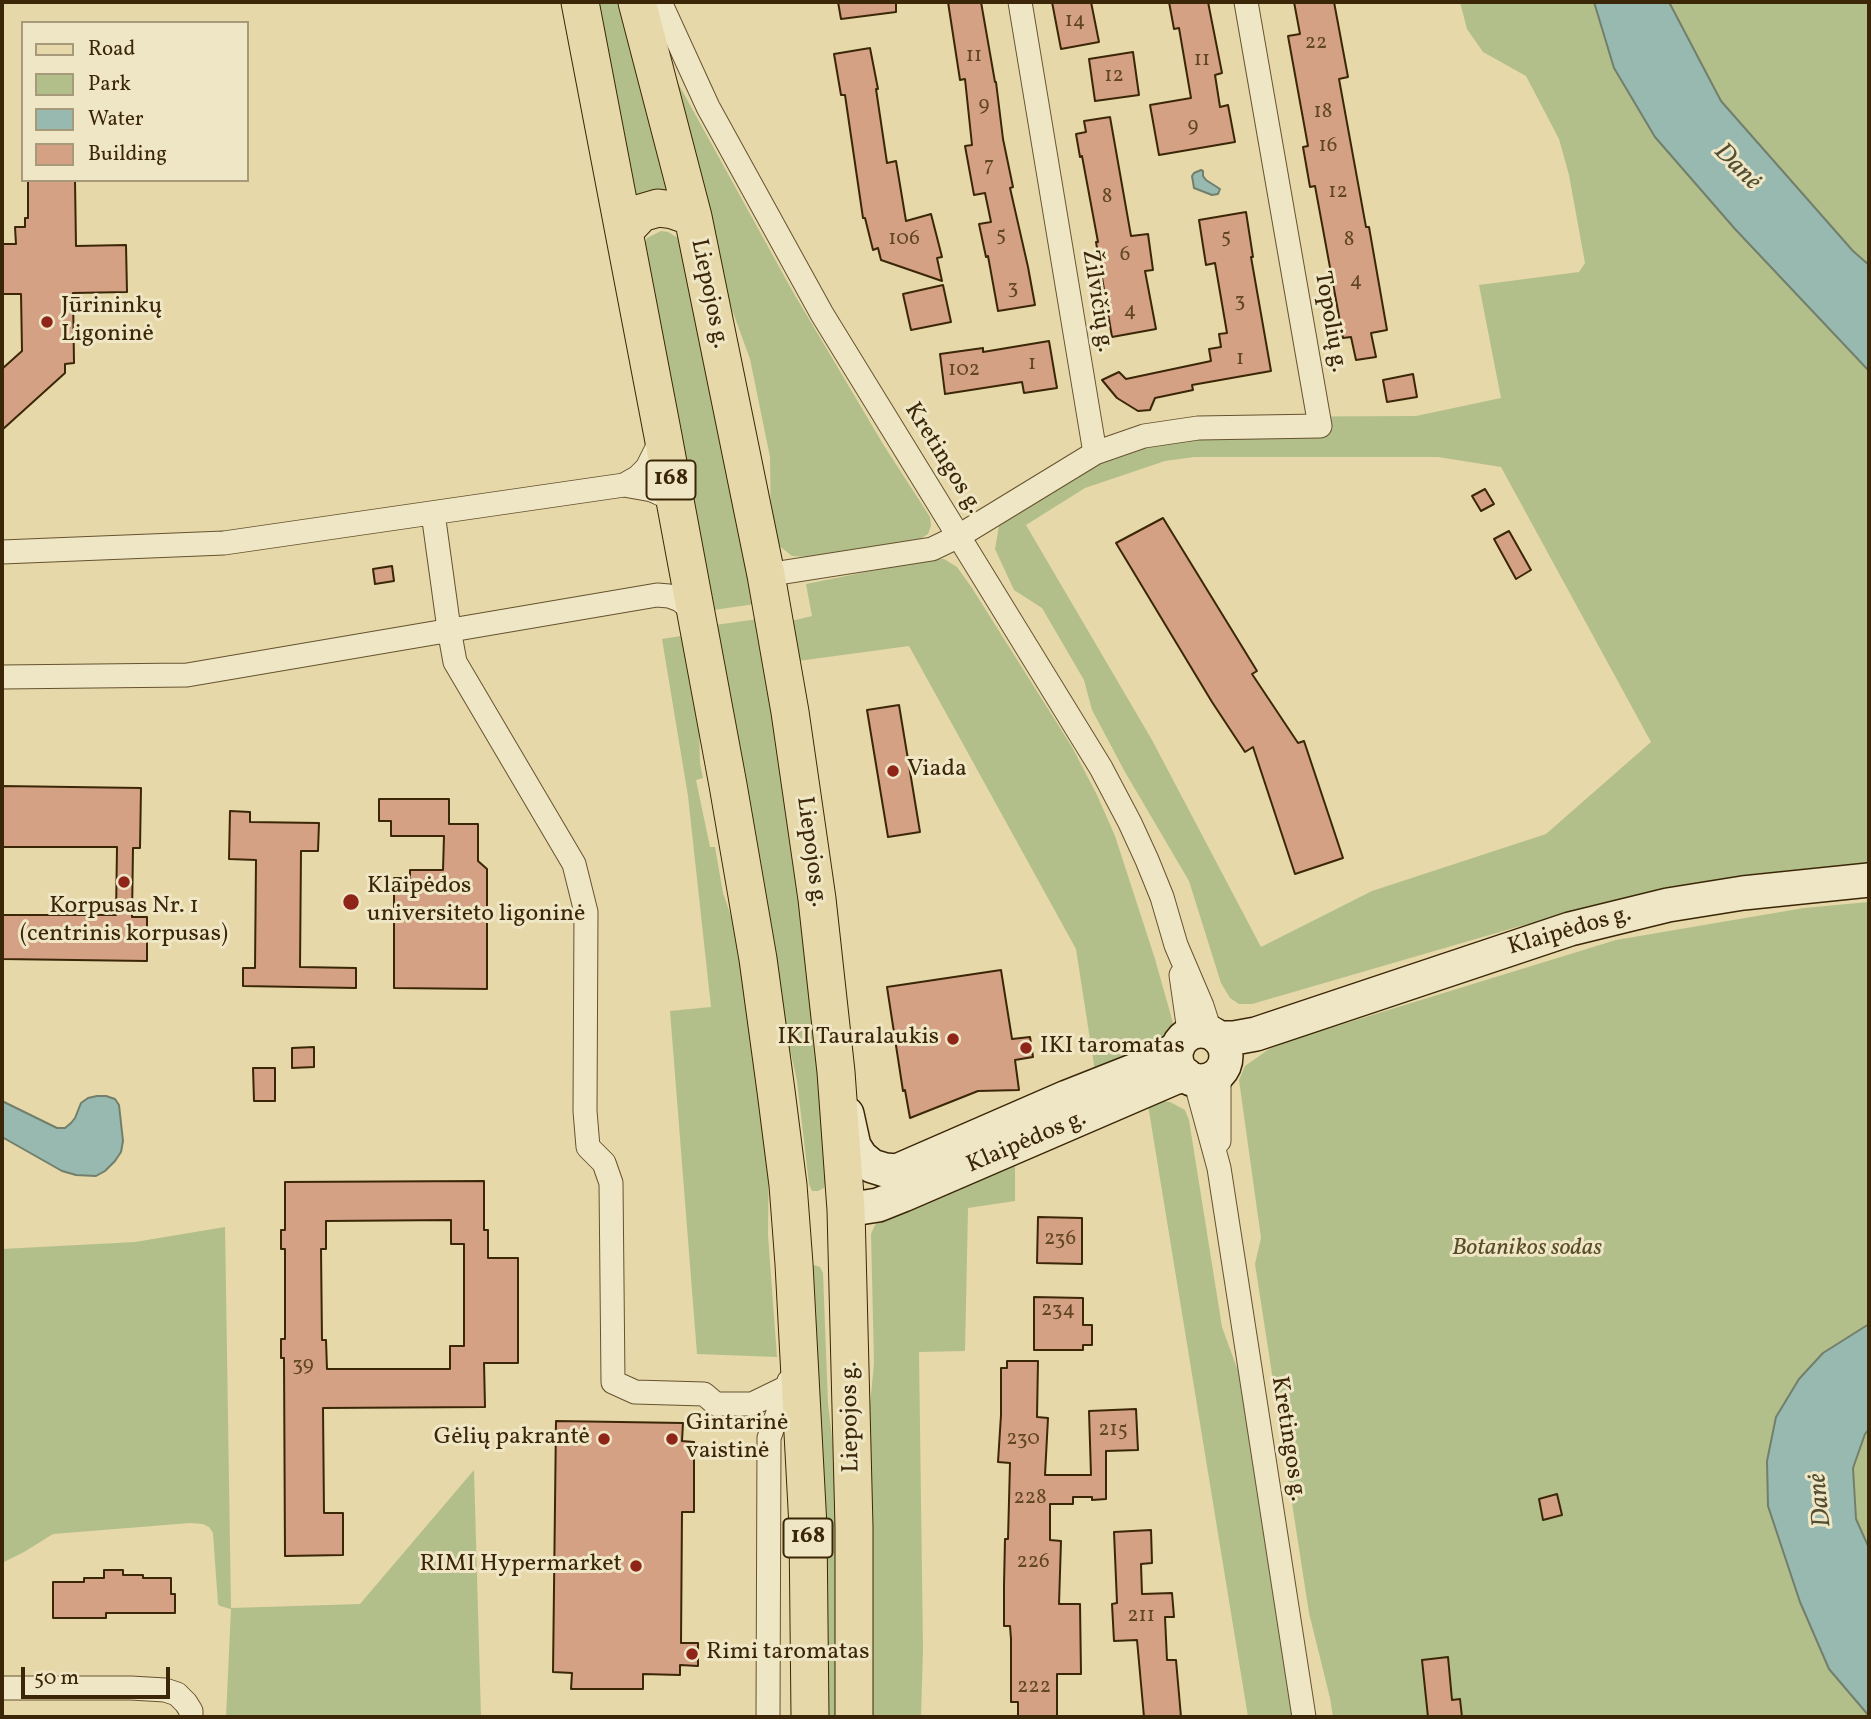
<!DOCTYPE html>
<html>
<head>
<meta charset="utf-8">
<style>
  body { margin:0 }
  #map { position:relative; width:1871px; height:1719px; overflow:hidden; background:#e6d8a8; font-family:Vollkorn,serif }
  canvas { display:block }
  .frame { position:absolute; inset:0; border:4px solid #3b2707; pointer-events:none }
  .legend { position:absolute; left:21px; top:21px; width:228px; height:161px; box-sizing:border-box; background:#efe6c6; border:2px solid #a79a7a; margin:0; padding:9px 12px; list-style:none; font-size:21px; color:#3b2707 }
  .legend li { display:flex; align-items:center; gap:14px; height:35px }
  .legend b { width:35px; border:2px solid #a79a7a }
  .scale { position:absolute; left:21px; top:1667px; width:149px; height:32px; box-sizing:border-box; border:4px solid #3b2707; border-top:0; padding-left:9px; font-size:21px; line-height:24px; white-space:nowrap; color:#3b2707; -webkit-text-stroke:5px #efe6c6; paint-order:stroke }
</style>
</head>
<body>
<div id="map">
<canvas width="1871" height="1719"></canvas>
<div class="frame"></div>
<ul class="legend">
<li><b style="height:9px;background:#e6d8a8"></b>Road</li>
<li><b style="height:19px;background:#b2bf8a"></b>Park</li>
<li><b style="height:19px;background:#97b9af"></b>Water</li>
<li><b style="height:19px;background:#d4a184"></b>Building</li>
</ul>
<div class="scale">50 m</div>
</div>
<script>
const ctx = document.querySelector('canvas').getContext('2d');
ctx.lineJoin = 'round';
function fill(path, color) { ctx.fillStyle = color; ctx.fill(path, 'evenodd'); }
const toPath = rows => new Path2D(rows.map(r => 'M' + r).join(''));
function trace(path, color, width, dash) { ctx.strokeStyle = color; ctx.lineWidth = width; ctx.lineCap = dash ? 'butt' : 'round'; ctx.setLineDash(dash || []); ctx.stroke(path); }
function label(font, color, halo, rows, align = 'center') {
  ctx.font = font + ' Vollkorn,serif'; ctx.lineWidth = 6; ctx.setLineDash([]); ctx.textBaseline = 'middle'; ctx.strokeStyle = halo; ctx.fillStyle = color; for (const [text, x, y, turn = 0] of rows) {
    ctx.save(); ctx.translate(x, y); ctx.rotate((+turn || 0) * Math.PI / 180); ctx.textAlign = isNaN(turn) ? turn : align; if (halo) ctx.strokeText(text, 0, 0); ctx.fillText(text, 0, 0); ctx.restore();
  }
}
fill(toPath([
  [593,2,624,2,667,189,661,192,643,196,635,194],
  [1460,2,1594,2,1614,68,1655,137,1735,229,1869,371,1869,863,1783,871,1654,892,1517,927,1252,1004,1239,1004,1230,998,1221,983,1189,881,1125,772,1092,710,1084,680,1042,608,1014,590,995,549,999,526,985,506,1086,449,1214,417,1416,416,1501,398,1479,285,1579,272,1585,263,1569,175,1559,139,1526,76,1483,52,1467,29],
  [1194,457,1438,457,1501,467,1651,742,1546,834,1372,891,1261,947,1152,740,1026,525,1085,488,1165,461],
  [1669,2,1869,2,1869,265,1853,251,1721,101],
  [668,65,793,292,883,444,930,517,931,526,928,534,920,539,810,557,792,556,777,544,771,530,770,457,750,359,726,293],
  [661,231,668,232,683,241,755,604,707,611,643,246,647,238],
  [931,559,944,559,957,567,972,588,1072,747,1097,795,1115,836,1155,959,1173,1023,1171,1035,1096,1078,1076,949,909,646,798,661,791,621,812,616,806,584],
  [758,619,805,941,827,1176,824,1188,818,1191,812,1191,809,1184,797,1081,771,963,708,626],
  [687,635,698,689,700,763,703,778,696,780,710,847,715,847,723,893,740,942,769,1142,768,1235,777,1357,697,1354,670,1011,711,1007,688,796,662,639],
  [1869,902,1869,1324,1823,1353,1776,1417,1767,1461,1768,1506,1829,1669,1869,1717,1333,1717,1330,1698,1309,1613,1255,1264,1261,1238,1239,1080,1245,1066,1269,1049,1291,1040,1616,940,1804,908],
  [1162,1101,1170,1102,1185,1110,1189,1120,1222,1327,1242,1382,1294,1717,1248,1717,1148,1105],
  [1015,1159,1015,1201,968,1208,965,1351,919,1352,923,1649,921,1717,866,1717,865,1459,874,1363,871,1234,875,1225,885,1216],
  [225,1227,231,1608,360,1604,474,1470,481,1717,226,1717,231,1609,220,1606,218,1604,213,1533,209,1527,203,1524,190,1523,53,1534,24,1552,2,1563,2,1249,135,1242],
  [814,1265,820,1267,823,1273,828,1404,841,1512,841,1717,821,1717,811,1266],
  [1869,1429,1869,1548,1856,1519,1853,1468,1865,1434]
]), '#b2bf8a');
const water = toPath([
  [1594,2,1669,2,1721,101,1853,251,1869,265,1869,371,1735,229,1655,137,1614,68,1594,2],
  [1201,170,1203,171,1203,176,1206,180,1220,189,1218,194,1212,195,1194,188,1192,176,1194,173,1201,170],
  [97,1096,106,1096,115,1099,119,1105,123,1141,121,1152,115,1161,105,1171,96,1176,76,1175,62,1171,2,1137,2,1101,57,1128,65,1128,71,1123,75,1118,81,1103,88,1098,97,1096],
  [1869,1324,1869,1429,1865,1434,1853,1468,1856,1519,1869,1548,1869,1716,1829,1669,1800,1602,1768,1506,1767,1461,1776,1417,1799,1379,1823,1353,1869,1324]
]);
fill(water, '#97b9af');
trace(water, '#727f6c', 2);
const building = toPath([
  [838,2,896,2,896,12,841,19,838,2],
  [948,2,981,2,995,82,996,82,1003,139,1013,187,1010,188,1028,267,1035,305,998,311,988,256,986,257,979,224,991,222,985,193,974,195,965,146,972,145,965,79,960,80,948,2],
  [1052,2,1091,2,1099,42,1061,49,1052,2],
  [1169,2,1208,2,1222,73,1215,75,1220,107,1228,105,1235,142,1159,155,1150,105,1191,98,1179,28,1174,29,1169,2],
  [1294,2,1334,2,1348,77,1339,79,1366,227,1369,227,1387,330,1371,333,1376,357,1356,360,1351,337,1343,338,1315,186,1310,187,1303,147,1308,146,1288,36,1300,34,1294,2],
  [870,48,878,89,876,89,887,163,896,161,906,221,931,214,942,257,937,258,942,281,881,260,878,248,873,250,865,218,863,218,845,95,841,95,834,54,870,48],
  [1133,52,1139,95,1095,101,1089,59,1133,52],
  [1110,117,1131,236,1148,234,1153,270,1145,271,1156,329,1112,337,1096,242,1098,242,1082,156,1080,157,1076,134,1086,132,1084,121,1110,117],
  [28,180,75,180,76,246,126,245,127,292,73,293,74,363,65,364,65,373,2,430,2,369,22,351,21,294,2,294,2,244,16,244,15,227,25,227,25,218,28,218,28,180],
  [1246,212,1253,257,1251,257,1271,371,1192,385,1193,390,1155,398,1150,410,1138,411,1117,398,1102,380,1119,372,1126,379,1211,361,1209,349,1221,347,1219,334,1227,333,1215,263,1206,265,1199,220,1246,212],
  [943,285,951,322,911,330,903,294,943,285],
  [1049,341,1057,388,1024,393,1022,382,945,394,940,354,983,348,983,352,1049,341],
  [1413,374,1417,397,1387,402,1383,380,1413,374],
  [1485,489,1494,504,1481,511,1472,496,1485,489],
  [1163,518,1257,671,1252,674,1298,743,1304,741,1343,858,1295,874,1253,747,1245,752,1212,702,1116,543,1163,518],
  [1509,531,1531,570,1516,579,1494,539,1509,531],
  [392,566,394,581,375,584,373,569,392,566],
  [899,705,920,832,888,837,867,710,899,705],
  [2,786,141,788,140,848,133,848,132,917,147,917,147,961,2,959,2,915,116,915,117,847,2,847,2,786],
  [379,799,449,799,449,824,478,824,478,861,487,869,487,989,394,988,394,878,410,878,410,870,443,870,444,836,391,836,391,821,379,821,379,799],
  [230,811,250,812,250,822,319,823,318,851,301,851,300,967,356,968,356,988,243,986,243,968,255,968,256,860,229,859,230,811],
  [1001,970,1012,1039,1030,1037,1033,1057,1015,1060,1019,1090,978,1091,910,1118,905,1090,903,1091,887,987,1001,970],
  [314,1047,314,1067,292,1068,292,1048,314,1047],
  [253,1068,275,1068,275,1101,254,1101,253,1068],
  [484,1181,484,1230,488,1230,488,1258,518,1258,518,1363,484,1363,485,1407,323,1408,324,1513,343,1513,343,1555,285,1556,284,1358,281,1358,281,1339,285,1339,285,1249,281,1249,281,1230,285,1230,285,1182,484,1181],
  [451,1220,451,1244,464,1244,464,1346,450,1346,450,1369,327,1369,326,1340,322,1340,321,1249,326,1249,326,1221,451,1220],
  [1038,1217,1082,1218,1082,1264,1037,1263,1038,1217],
  [1034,1297,1083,1298,1083,1325,1092,1325,1092,1345,1083,1345,1083,1350,1034,1350,1034,1297],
  [1007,1361,1038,1361,1037,1417,1048,1418,1045,1475,1091,1475,1089,1411,1136,1409,1138,1450,1106,1451,1106,1499,1092,1500,1092,1497,1073,1497,1073,1504,1050,1504,1050,1540,1061,1541,1059,1604,1080,1604,1081,1674,1057,1674,1057,1717,1018,1717,1018,1702,1011,1702,1011,1639,1010,1626,1004,1626,1004,1585,1005,1539,1008,1539,1010,1463,998,1462,1001,1415,1001,1368,1007,1368,1007,1361],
  [556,1421,683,1423,682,1441,694,1442,694,1512,682,1512,681,1643,698,1643,698,1666,680,1665,680,1675,643,1674,643,1689,571,1689,572,1673,553,1672,556,1421],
  [1557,1494,1562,1515,1543,1520,1539,1499,1557,1494],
  [1151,1530,1152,1563,1141,1564,1142,1594,1172,1593,1174,1617,1165,1617,1167,1660,1176,1660,1181,1717,1144,1717,1137,1640,1114,1641,1112,1604,1117,1603,1114,1532,1151,1530],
  [104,1570,123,1570,123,1575,143,1575,143,1578,171,1578,171,1594,175,1594,175,1613,106,1613,106,1618,53,1618,53,1582,84,1582,84,1578,104,1578,104,1570],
  [1448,1657,1452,1700,1460,1699,1462,1717,1428,1717,1422,1660,1448,1657]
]);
fill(building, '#d4a184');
trace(building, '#3b2707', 2);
const street = toPath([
  [660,2,708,107,822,314,1101,768,1130,823,1147,860,1162,897,1176,945,1202,1006,1211,1034],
  [1095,453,1144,436,1198,428,1320,426,1246,2],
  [624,485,638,477,647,468,663,436],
  [433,513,449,629,455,662,574,864,586,912,585,1111,588,1147,604,1163,611,1183,613,1382,635,1392,704,1394,716,1404,752,1404,785,1388],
  [2,552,224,543,624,485,652,490,665,496,676,506],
  [766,575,932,549,959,536,1095,453,1020,2],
  [2,677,187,675,657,595,669,596,680,600,695,613],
  [1181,975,1188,1024,1187,1036],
  [1195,1080,1219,1168,1304,1717],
  [1219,1141,1219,1085,1222,1069],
  [2,1688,131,1688,165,1690,177,1694,186,1703,191,1711,191,1717],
  [768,1717,769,1438,789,1381]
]);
const secondary = toPath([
  '1176 1056a25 25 0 1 1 50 0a25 25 0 1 1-50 0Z',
  [1218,1038,1234,1038,1256,1034,1570,929,1668,905,1743,893,1869,880],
  [847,1114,854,1146,861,1157,872,1166,885,1170,897,1171,1067,1097,1143,1067,1167,1055,1178,1047],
  [846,1210,878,1205,903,1195,1174,1078,1186,1075]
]);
const primary = toPath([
  [580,2,663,436,728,785,758,959,776,1091,788,1185,794,1264,808,1527,810,1717],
  [637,2,693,217,766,575,790,712,817,899,836,1072,846,1210,854,1527,854,1717],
  [624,231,641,213,658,208,673,210,693,217]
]);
trace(street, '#66532f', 25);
trace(secondary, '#3b2707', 36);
trace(primary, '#3b2707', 39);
trace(street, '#efe6c6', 23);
trace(secondary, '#efe6c6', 33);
trace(primary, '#e6d8a8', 37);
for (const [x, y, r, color] of [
  [47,322,7,"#8f2418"],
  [893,771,7,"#8f2418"],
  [124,882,7,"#8f2418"],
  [351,902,9,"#8f2418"],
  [953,1039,7,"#8f2418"],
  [1026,1048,7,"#8f2418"],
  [604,1439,7,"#8f2418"],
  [672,1439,7,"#8f2418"],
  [636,1566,7,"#8f2418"],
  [692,1654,7,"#8f2418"]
]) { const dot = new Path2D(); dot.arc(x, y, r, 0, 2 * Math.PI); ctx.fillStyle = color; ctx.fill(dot); trace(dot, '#efe6c6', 2.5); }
label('21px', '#614626', null, [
  ["14",1075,22],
  ["22",1316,44],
  ["11",974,57],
  ["11",1202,61],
  ["12",1114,77],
  ["9",984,106],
  ["18",1323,113],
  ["9",1193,127],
  ["16",1328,147],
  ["7",989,167],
  ["12",1338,193],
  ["8",1107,198],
  ["5",1001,236],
  ["5",1226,238],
  ["106",904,240],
  ["8",1349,241],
  ["6",1125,256],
  ["4",1356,282],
  ["3",1013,289],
  ["3",1240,302],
  ["4",1130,312],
  ["1",1240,360],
  ["1",1032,365],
  ["102",964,371],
  ["236",1060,1240],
  ["234",1058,1311],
  ["39",303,1366],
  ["215",1113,1431],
  ["230",1023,1440],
  ["228",1030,1499],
  ["226",1033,1563],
  ["211",1141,1617],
  ["222",1034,1688]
]);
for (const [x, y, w] of [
  [671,480,49],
  [808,1538,49]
]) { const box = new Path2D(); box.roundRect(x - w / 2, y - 19.5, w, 39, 5); ctx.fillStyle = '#efe6c6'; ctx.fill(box); trace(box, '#3b2707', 2); }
label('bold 23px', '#3b2707', null, [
  ["168",671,480],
  ["168",808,1538]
]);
label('24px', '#3b2707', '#efe6c6', [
  ["Liepojos g.",708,294,78],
  ["Žilvičių g.",1096,301,81],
  ["Topolių g.",1329,322,80],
  ["Kretingos g.",942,459,58],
  ["Liepojos g.",810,852,82],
  ["Klaipėdos g.",1570,932,-16],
  ["Klaipėdos g.",1027,1143,-23],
  ["Liepojos g.",852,1417,-91],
  ["Kretingos g.",1287,1439,81]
]);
label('24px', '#3b2707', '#efe6c6', [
  ["Jūrininkų",61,308],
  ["Ligoninė",61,336],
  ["Viada",907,771],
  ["Klaipėdos",367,888],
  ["universiteto ligoninė",367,916],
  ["Korpusas Nr. 1",124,908,"center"],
  ["(centrinis korpusas)",124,936,"center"],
  ["IKI Tauralaukis",939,1039,"right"],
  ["IKI taromatas",1040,1048],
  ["Gintarinė",686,1425],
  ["vaistinė",686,1453],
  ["Gėlių pakrantė",590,1439,"right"],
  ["RIMI Hypermarket",622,1566,"right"],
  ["Rimi taromatas",706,1654]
], 'left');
label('italic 24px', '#594d28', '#efe6c6', [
  ["Botanikos sodas",1527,1250]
]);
label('italic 26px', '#524c31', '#efe6c6', [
  ["Danė",1736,168,45],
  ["Danė",1822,1500,-96]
]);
</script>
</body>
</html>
